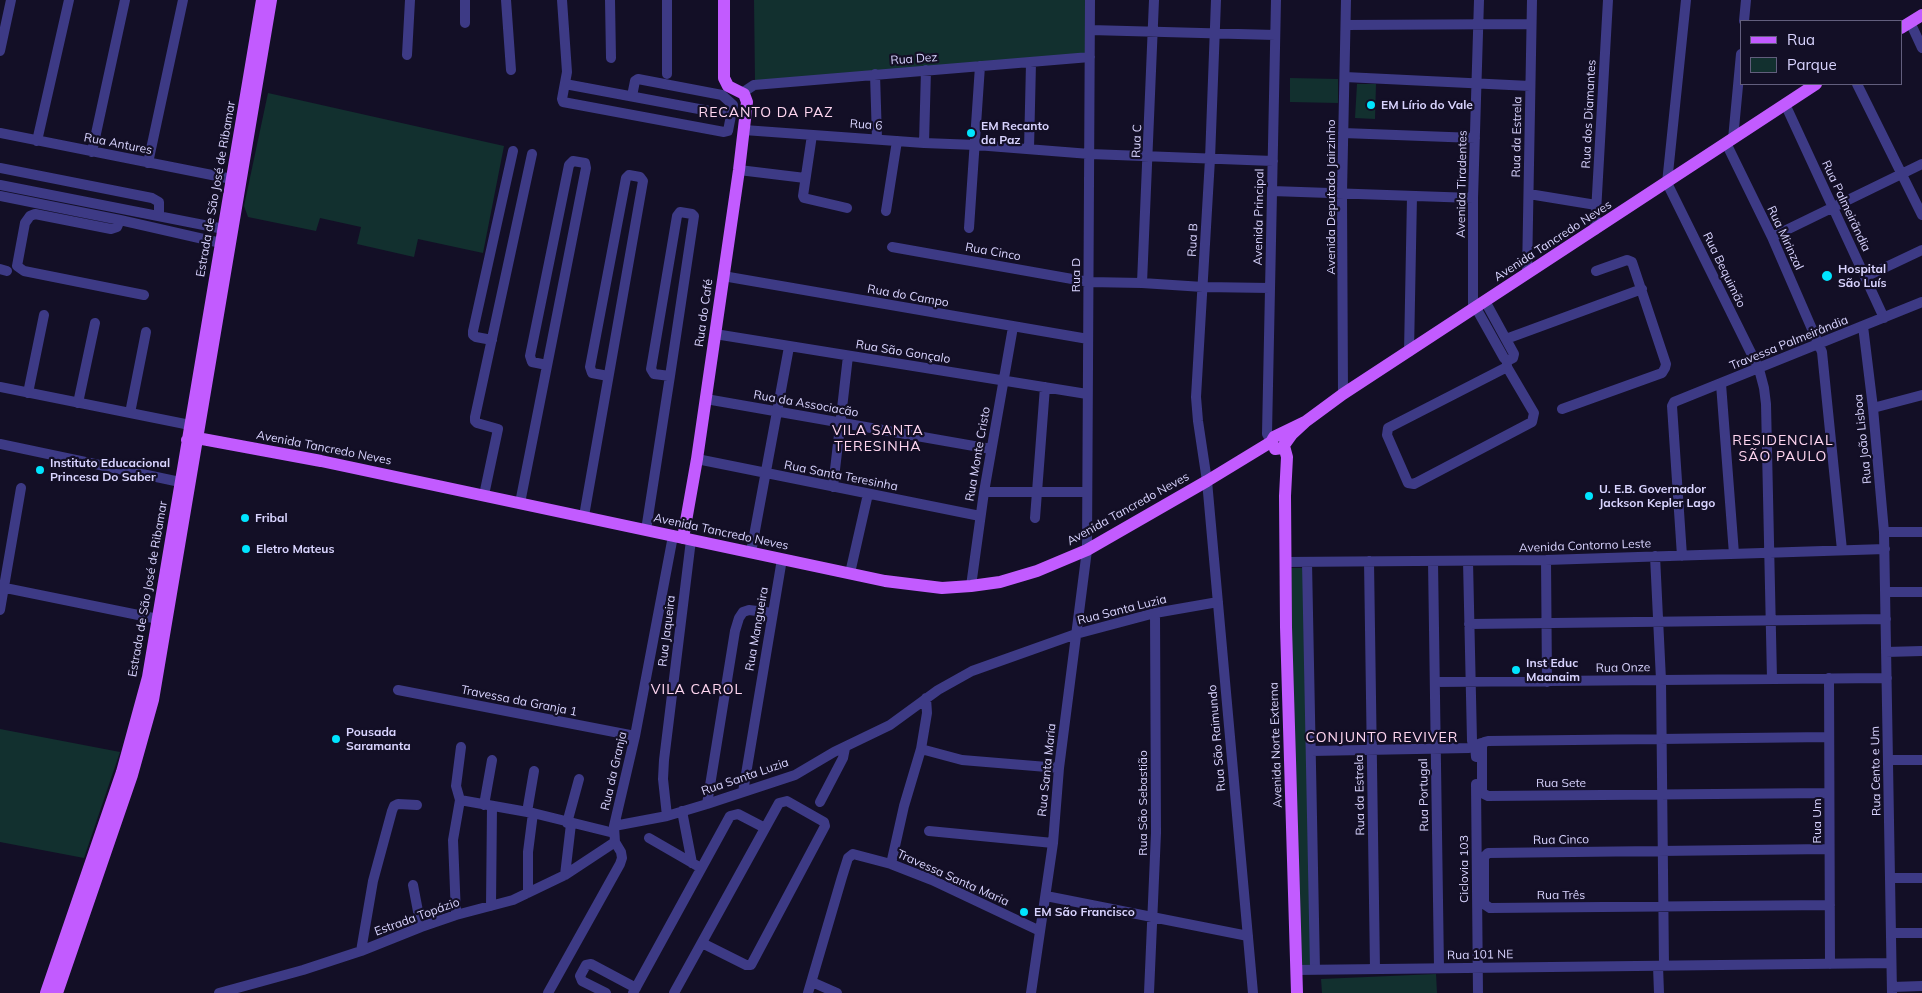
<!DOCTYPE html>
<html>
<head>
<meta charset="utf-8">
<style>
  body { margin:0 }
  #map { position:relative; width:1922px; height:993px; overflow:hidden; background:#130f26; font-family:Mulish,sans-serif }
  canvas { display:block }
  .legend { position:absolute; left:1740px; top:20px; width:162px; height:65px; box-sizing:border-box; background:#130f26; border:1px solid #625e7d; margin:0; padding:6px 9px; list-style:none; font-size:15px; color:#d9d4ff }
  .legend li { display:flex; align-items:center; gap:10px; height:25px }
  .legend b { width:25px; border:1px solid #625e7d }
</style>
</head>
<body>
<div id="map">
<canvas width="1922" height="993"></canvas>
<ul class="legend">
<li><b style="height:6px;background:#c25bff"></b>Rua</li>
<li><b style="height:14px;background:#12302f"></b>Parque</li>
</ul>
</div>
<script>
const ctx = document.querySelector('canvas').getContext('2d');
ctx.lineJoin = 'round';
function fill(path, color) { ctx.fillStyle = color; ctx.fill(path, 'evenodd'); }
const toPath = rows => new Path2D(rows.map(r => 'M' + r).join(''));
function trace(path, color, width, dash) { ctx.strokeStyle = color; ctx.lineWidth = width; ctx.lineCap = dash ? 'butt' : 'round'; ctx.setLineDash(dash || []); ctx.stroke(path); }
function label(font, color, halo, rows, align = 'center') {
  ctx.font = font + ' Mulish,sans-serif'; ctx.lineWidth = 4.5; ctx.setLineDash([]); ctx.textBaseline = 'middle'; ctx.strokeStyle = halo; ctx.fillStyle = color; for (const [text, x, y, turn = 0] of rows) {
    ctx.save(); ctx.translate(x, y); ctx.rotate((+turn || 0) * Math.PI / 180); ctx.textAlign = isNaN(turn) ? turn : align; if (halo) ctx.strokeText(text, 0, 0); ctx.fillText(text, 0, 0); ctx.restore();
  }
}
fill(toPath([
  [754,0,1086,0,1086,56,755,81],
  [1290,78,1338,79,1338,103,1290,102],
  [1357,84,1376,84,1375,119,1355,118],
  [268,93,504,146,483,253,418,239,414,257,357,244,361,227,320,218,316,231,248,217,244,206],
  [1289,568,1303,568,1312,965,1301,966],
  [0,729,120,752,84,858,0,842],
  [1436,974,1437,993,1322,993,1321,979]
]), '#12302f');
trace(toPath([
  [506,0,511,70],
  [562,0,567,72,562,99,563,102,724,132,728,131,733,105,722,95,638,79,635,81,632,96],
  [610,0,611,58],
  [1216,0,1210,159,1196,397,1198,421,1207,481,1253,993],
  [1686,0,1667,183,1759,369,1764,388,1766,404,1772,679],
  [1744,21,1746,0],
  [1910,22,1922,48],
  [465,23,465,0],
  [1346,25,1531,24],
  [1090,30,1275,35],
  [0,51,11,0],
  [407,55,410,0],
  [667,74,667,0],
  [875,74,877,139],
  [1345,77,1530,86],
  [565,84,731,115],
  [1857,84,1922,215],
  [742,93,754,85,1090,57],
  [1785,104,1884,318],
  [744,130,924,143,976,145,1090,154,1273,161],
  [0,133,232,179],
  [1343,133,1475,138],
  [812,135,803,196,804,198,847,208],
  [1733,139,1741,54],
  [37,141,69,0],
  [924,143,926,70],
  [1726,143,1772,237,1822,352,1842,550],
  [1029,149,1031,63],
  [92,152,125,0],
  [148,163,183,0],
  [0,168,152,198,159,202,159,216],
  [739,170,805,178],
  [0,185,224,229],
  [1272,191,1473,198],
  [1529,194,1596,205],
  [0,196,120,220,221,243],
  [886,211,897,141],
  [120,220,117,227,111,229,35,214,30,216,25,223,17,266,24,271,144,295],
  [969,228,980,66],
  [1595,230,1608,0],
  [1772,237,1922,164],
  [892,247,1089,282,1142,283,1203,287,1270,288],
  [0,269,7,271],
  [1527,274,1532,0],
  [723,276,1088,339],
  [1865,277,1922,250],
  [1142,283,1154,0],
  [1476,308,1504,358,1507,361,1513,358,1514,354,1485,301],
  [1473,309,1473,198,1479,0],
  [1863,326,1873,408,1884,532,1892,993],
  [715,334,1087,394],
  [1506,339,1642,289],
  [492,340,476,337,473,335,473,331,513,151],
  [1409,352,1412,196],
  [1507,367,1388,428,1387,435,1408,483,1414,484,1532,422,1534,413,1507,367,1507,361],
  [1721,384,1734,554],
  [0,387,190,425],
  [28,393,44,315],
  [1343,394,1342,193,1346,0],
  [706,399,991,449],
  [78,403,95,323],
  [1873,408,1922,395],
  [1562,409,1662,373,1665,368,1666,364,1632,262,1627,260,1596,271],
  [130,413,146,332],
  [1271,441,1267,434,1276,0],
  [0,444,180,482],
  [697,459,980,516],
  [833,487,848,356],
  [984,492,1087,492],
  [484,495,498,429,477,423,475,421,475,417,532,154],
  [520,503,586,168,585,163,573,161,569,165,530,356,532,362,547,365],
  [584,516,643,181,640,177,629,175,626,178,590,367,592,373,608,376],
  [1035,518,1045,387],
  [646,530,670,376,694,216,692,214,680,212,677,216,651,369,654,374,670,376],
  [1884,532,1922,532],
  [751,552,789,347],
  [1655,556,1661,680,1664,966],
  [1682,556,1672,406,1674,402,1922,302],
  [1546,560,1547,682],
  [1369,561,1375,969],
  [1433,561,1439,968],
  [1468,561,1472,741,1475,746,1476,757],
  [1285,562,1546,560,1885,549],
  [1307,562,1315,970],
  [850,573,868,494],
  [971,586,984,492,1013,327],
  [0,587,158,619],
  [1885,592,1922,592],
  [0,610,21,488],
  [1469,624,1886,619],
  [1886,652,1922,651],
  [1829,678,1830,964],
  [1435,682,1887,678],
  [398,690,635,736],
  [1829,737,1488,741,1484,742,1482,746,1482,793,1488,796,1829,793],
  [921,749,962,760,1059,768],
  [1311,751,1469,748,1481,743],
  [1888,760,1922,760],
  [1476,784,1478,993],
  [743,792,782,559],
  [460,800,533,813,614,833],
  [460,800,456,786,461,747],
  [820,802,843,758,845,748],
  [707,804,735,631,739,618,743,612,749,610,773,613],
  [484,805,492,760],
  [682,811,692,863],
  [527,812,534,771],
  [667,816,663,779,664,760,691,540],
  [567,823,579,779],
  [614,826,667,816,707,804,795,775,834,752,890,725,938,690,972,671,1076,634,1155,613,1218,602],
  [929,831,1053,843],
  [649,838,701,868],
  [1829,849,1488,853,1484,857,1484,904,1490,908,1830,905],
  [891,864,904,806,921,749,927,713,926,698],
  [565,875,571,824],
  [1890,878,1922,878],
  [413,885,421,927],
  [528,893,528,852,533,813],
  [1046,896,1248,936],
  [491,906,492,806],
  [456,915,453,840,460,800],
  [1891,933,1922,933],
  [361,951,373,881,392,811,394,806,398,804,417,805],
  [1658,966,1659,993],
  [1296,970,1891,963],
  [812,982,837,993],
  [1892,987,1922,986],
  [219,993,303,970,361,951,421,927,456,915,513,900,565,875,615,842],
  [548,993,620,864,622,858,621,852,615,842,614,826,635,736,673,536],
  [606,993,582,981,580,976,586,965,591,964,636,988],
  [633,993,730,816,738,814,765,828],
  [674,993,779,803,787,801,824,822,825,826,751,965,746,965,702,943],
  [808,993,842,877,848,858,853,854,891,864,932,880,1040,931],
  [1031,993,1053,843,1059,768,1087,550,1090,0],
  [1149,993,1156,833,1155,613]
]), '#3d3a85', 10);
trace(toPath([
  [1901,28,1922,15],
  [187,440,197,438,321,461,885,581,942,588,971,586,1000,582,1037,571,1087,550,1207,481,1271,442,1274,437,1305,422],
  [1284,446,1287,457,1285,496,1286,627,1297,993],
  [1275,449,1282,448,1292,434,1305,422,1343,394,1816,84],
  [683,538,697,459,739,170,747,102,744,94,728,86,724,78,724,0],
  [46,993,122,772,148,677,262,0],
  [57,993,132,775,153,700,271,0]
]), '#c25bff', 12);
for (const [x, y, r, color] of [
  [1371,105,5,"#00e5ff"],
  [971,133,5,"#00e5ff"],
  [1827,276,6,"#00e5ff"],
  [40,470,5,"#00e5ff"],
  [1589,496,5,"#00e5ff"],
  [245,518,5,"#00e5ff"],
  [246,549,5,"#00e5ff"],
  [1516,670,5,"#00e5ff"],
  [336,739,5,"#00e5ff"],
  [1024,912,5,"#00e5ff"]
]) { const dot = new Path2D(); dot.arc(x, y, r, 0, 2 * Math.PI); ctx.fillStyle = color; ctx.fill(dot); trace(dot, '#130f26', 2); }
label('12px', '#d9d4ff', '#130f26', [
  ["Rua Dez",914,59,-4],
  ["Rua dos Diamantes",1589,114,-87],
  ["Rua 6",866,125,4],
  ["Rua da Estrela",1517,137,-89],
  ["Rua C",1137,141,-88],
  ["Rua Antures",118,144,11],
  ["Avenida Tiradentes",1462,184,-89],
  ["Estrada de São José de Ribamar",216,189,-80],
  ["Avenida Deputado Jairzinho",1331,197,-90],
  ["Rua Palmeirãndia",1846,206,65],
  ["Avenida Principal",1259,217,-89],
  ["Rua Mirinzal",1785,238,65],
  ["Rua B",1193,240,-87],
  ["Avenida Tancredo Neves",1553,241,-33],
  ["Rua Cinco",993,252,10],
  ["Rua Bequimão",1724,270,64],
  ["Rua D",1076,275,-90],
  ["Rua do Campo",908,296,10],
  ["Rua do Café",704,313,-82],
  ["Travessa Palmeirândia",1789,343,-22],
  ["Rua São Gonçalo",903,352,9],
  ["Rua da Associacão",806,404,10],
  ["Rua João Lisboa",1863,439,-96],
  ["Avenida Tancredo Neves",324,448,11],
  ["Rua Monte Cristo",978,454,-80],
  ["Rua Santa Teresinha",841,476,11],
  ["Avenida Tancredo Neves",1128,509,-29],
  ["Avenida Tancredo Neves",721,532,12],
  ["Avenida Contorno Leste",1585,546,-2],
  ["Estrada de São José de Ribamar",148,589,-80],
  ["Rua Santa Luzia",1122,610,-14],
  ["Rua Mangueira",757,629,-80],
  ["Rua Jaqueira",667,631,-83],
  ["Rua Onze",1623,668,-1],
  ["Travessa da Granja 1",519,701,11],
  ["Rua São Raimundo",1217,738,-95],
  ["Avenida Norte Externa",1276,745,-92],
  ["Rua Santa Maria",1047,770,-84],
  ["Rua da Granja",614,771,-77],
  ["Rua Cento e Um",1876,771,-91],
  ["Rua Santa Luzia",745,777,-19],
  ["Rua Sete",1561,783],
  ["Rua da Estrela",1360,795,-91],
  ["Rua Portugal",1424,795,-91],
  ["Rua São Sebastião",1143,803,-90],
  ["Rua Um",1817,821,-90],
  ["Rua Cinco",1561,840,-1],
  ["Ciclovia 103",1464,869,-90],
  ["Travessa Santa Maria",953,878,24],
  ["Rua Três",1561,895],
  ["Estrada Topázio",417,917,-20],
  ["Rua 101 NE",1480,955,-1]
]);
label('bold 12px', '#d9d4ff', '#130f26', [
  ["EM Lírio do Vale",1381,105],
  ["EM Recanto",981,126],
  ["da Paz",981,140],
  ["Hospital",1838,269],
  ["São Luís",1838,283],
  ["Instituto Educacional",50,463],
  ["Princesa Do Saber",50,477],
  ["U. E.B. Governador",1599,489],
  ["Jackson Kepler Lago",1599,503],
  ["Fribal",255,518],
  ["Eletro Mateus",256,549],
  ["Inst Educ",1526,663],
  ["Maanaim",1526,677],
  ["Pousada",346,732],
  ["Saramanta",346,746],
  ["EM São Francisco",1034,912]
], 'left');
ctx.letterSpacing = '1px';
label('14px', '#ffd6f0', '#130f26', [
  ["RECANTO DA PAZ",766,113],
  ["VILA SANTA",878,431],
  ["TERESINHA",878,447],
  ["RESIDENCIAL",1783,441],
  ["SÃO PAULO",1783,457],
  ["VILA CAROL",697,690],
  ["CONJUNTO REVIVER",1382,738]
]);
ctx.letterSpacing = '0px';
</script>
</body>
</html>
